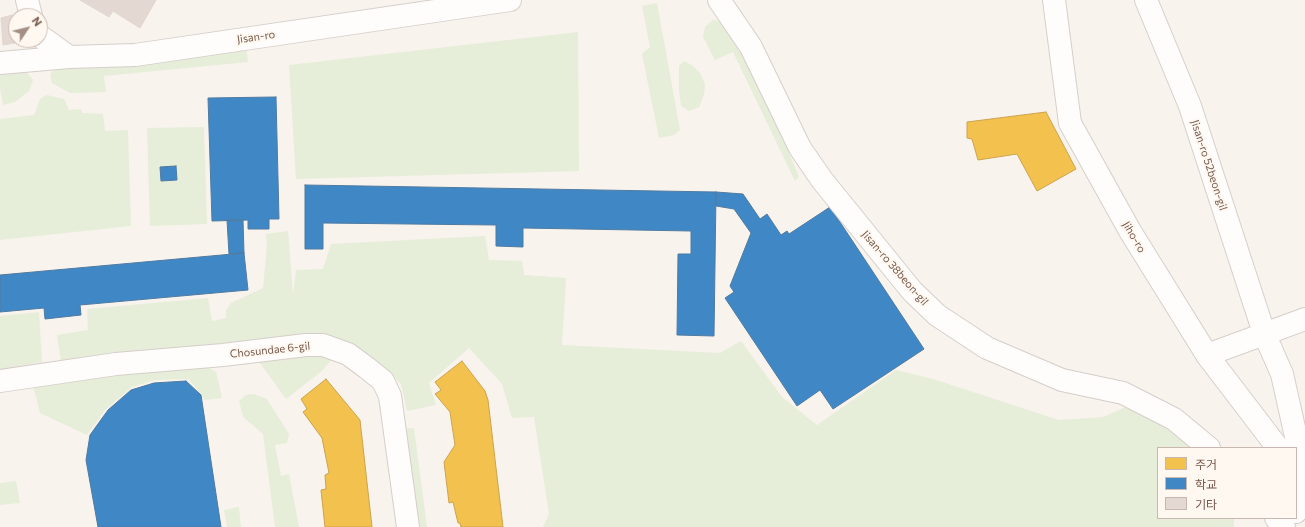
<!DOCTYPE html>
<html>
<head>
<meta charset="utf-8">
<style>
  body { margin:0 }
  #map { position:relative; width:1305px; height:527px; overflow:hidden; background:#f8f3ed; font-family:Commissioner,"Noto Sans KR",sans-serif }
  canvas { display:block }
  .legend { position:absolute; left:1157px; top:447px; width:140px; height:72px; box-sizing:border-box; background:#fef8f0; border:1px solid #c8b8af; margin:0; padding:5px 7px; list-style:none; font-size:12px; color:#76594d }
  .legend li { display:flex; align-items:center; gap:8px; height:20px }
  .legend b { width:20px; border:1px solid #c8b8af }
  .north { position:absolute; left:8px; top:8px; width:40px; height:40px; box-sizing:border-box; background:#fef8f0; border:1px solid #c8b8af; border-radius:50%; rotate:55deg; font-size:11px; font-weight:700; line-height:16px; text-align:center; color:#76594d }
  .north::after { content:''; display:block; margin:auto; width:14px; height:18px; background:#a48f85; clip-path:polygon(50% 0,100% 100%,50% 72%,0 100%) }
</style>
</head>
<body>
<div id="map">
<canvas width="1305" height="527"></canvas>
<ul class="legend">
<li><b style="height:11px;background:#f2c14e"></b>주거</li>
<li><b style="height:11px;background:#3f88c5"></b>학교</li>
<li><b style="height:11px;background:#e3d9d2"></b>기타</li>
</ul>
<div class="north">N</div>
</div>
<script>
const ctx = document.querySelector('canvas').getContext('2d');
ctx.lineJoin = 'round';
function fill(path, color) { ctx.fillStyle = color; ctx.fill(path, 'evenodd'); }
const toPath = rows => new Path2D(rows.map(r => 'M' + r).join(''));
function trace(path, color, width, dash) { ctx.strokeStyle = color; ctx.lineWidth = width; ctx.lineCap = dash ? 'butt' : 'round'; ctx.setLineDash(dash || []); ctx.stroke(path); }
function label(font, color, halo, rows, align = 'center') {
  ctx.font = font + ' Commissioner,sans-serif'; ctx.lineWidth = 4; ctx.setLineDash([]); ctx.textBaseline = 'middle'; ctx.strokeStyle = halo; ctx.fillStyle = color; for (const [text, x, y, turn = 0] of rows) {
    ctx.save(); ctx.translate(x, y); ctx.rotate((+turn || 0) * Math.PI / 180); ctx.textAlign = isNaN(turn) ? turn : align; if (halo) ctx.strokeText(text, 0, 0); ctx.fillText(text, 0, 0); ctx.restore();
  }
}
fill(toPath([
  [657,3,680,130,674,135,659,138,642,54,650,47,642,6],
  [714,19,722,23,756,74,799,177,795,181,733,52,715,60,703,37,705,27],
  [578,32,579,171,296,179,289,65],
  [246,45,248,62,104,76,106,92,70,93,52,83,50,74,56,67],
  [684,61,692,65,700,73,705,84,704,95,699,107,689,111,681,106,679,90,679,66],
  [26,71,33,80,29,91,15,102,3,105,0,88,0,73],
  [47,95,64,99,69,110,81,109,82,113,103,114,105,131,128,130,131,226,0,240,0,119,34,115,40,99],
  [204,127,207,224,150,226,147,128],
  [288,231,293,295,296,270,323,269,331,244,485,236,489,260,522,261,524,275,566,278,562,345,720,353,741,341,782,397,817,425,896,370,933,379,1059,420,1103,417,1133,404,1196,448,1158,448,1158,518,1234,518,1234,527,543,527,549,514,534,417,512,418,502,384,469,348,429,383,436,405,407,411,401,384,369,354,336,340,301,335,61,361,57,335,88,330,87,309,208,298,212,321,226,318,226,310,231,303,263,288,267,245,266,234],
  [39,312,42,362,0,369,0,316],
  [314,352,333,358,323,370,286,399,257,359],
  [201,363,216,372,222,398,204,400,203,397,189,379,155,380,132,387,105,410,87,435,40,413,33,386],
  [254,394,267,399,289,434,287,443,275,445,281,476,289,474,299,527,275,527,263,434,243,417,239,401,246,395],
  [414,428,427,527,416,527,403,429],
  [16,481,20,503,0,505,0,483],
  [239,507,241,527,227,527,224,510]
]), '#e6eed9');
const homes = toPath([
  [1046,112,1076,169,1037,191,1017,154,978,160,972,139,967,138,967,122,1046,112],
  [462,361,485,391,488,400,503,527,461,527,460,523,458,523,453,502,449,503,444,462,455,445,450,412,435,394,441,390,435,382,462,361],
  [326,379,360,420,372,527,325,527,321,490,326,489,325,475,329,473,322,438,303,412,307,409,301,399,326,379]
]);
fill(homes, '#f2c14e');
trace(homes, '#cda24e', 1);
const schools = toPath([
  [276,97,279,219,269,219,269,229,248,229,248,220,212,221,208,98,276,97],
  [176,166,177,180,161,181,160,167,176,166],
  [305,185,716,192,714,336,677,335,678,254,691,254,691,231,523,228,523,247,496,246,496,225,323,223,323,249,305,249,305,185],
  [716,192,743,194,760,219,767,214,781,235,787,231,789,234,830,207,924,349,833,409,820,390,797,406,725,298,734,292,730,286,751,233,734,209,716,206,716,192],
  [227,220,243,220,244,253,229,254,227,220],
  [244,253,248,290,80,305,81,315,45,319,44,308,0,312,0,275,244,253],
  [186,381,201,395,221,527,98,527,86,460,90,435,108,410,131,390,154,383,186,381]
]);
fill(schools, '#3f88c5');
trace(schools, '#507aa1', 1);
const building = toPath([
  [80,0,156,0,140,28,113,11,109,17,80,0],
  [12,15,15,27,12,28,15,43,3,45,1,18,12,15]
]);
fill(building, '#e3d9d2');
trace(building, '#e1d6cf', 1);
const minor = toPath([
  [719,0,751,47,800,148,822,180,912,291,937,315,987,348,1062,380,1123,393,1174,419,1209,448],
  [1146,0,1190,106,1264,333,1282,374,1305,477],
  [0,63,69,57],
  [1207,355,1305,319],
  [0,381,116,364,223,355,306,345,323,345,348,354,367,368,383,381,390,396,408,527],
  [1296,512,1305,490],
  [1276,518,1284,527]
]);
const tertiary = toPath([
  [27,0,31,16],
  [1054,0,1070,123,1130,231,1207,355,1278,448],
  [40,36,69,57,135,55,510,0],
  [1296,471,1305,483]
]);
trace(minor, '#d6ceca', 24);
trace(tertiary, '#d6ceca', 24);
trace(minor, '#fefdfc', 22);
trace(tertiary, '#fefdfc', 22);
label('11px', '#76594d', '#fef8f0', [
  ["Jisan-ro",256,37,-8],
  ["Jisan-ro 52beon-gil",1209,165,72],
  ["Jiho-ro",1134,237,59],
  ["Jisan-ro 38beon-gil",895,268,49],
  ["Chosundae 6-gil",270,350,-6]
]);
</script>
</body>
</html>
